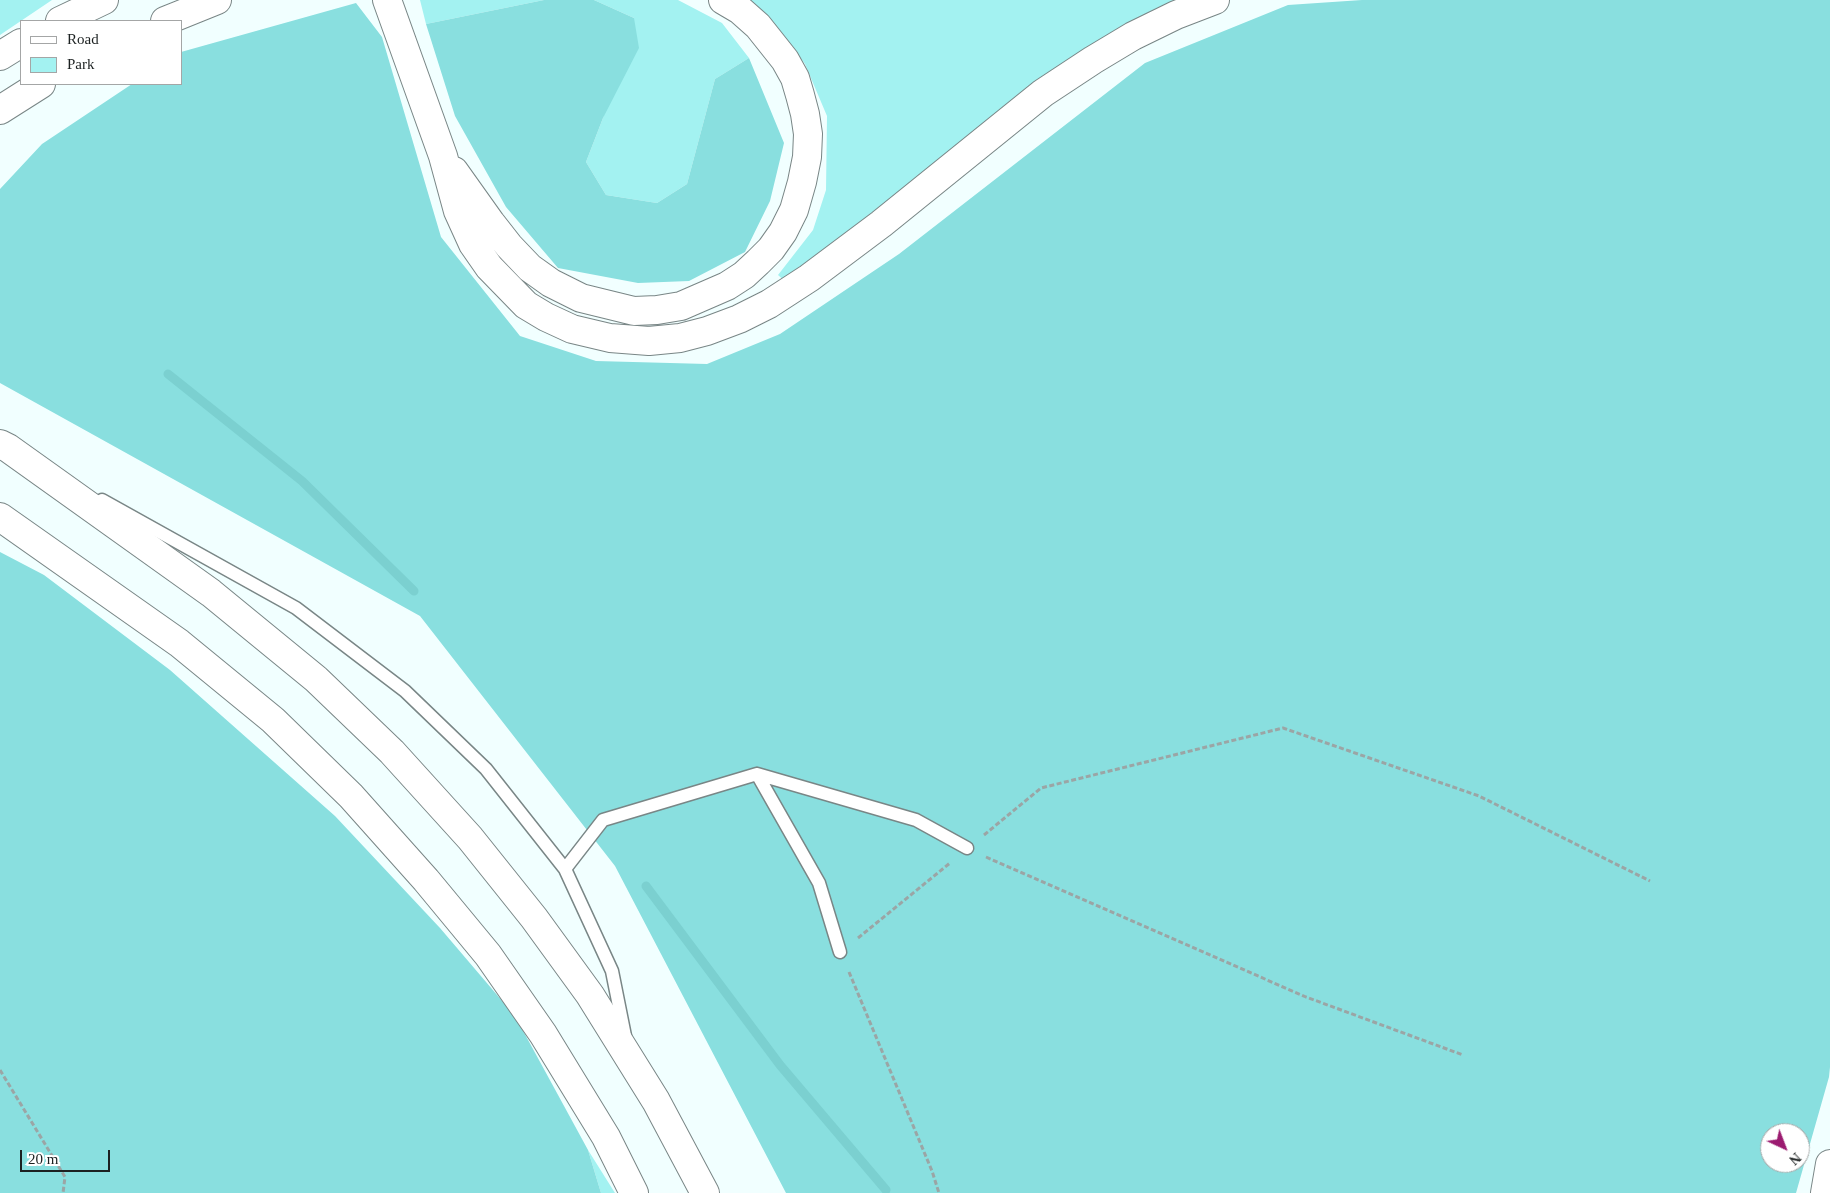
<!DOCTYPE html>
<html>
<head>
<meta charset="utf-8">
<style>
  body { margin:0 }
  #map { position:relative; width:1830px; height:1193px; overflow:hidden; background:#f1ffff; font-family:Georgia,serif }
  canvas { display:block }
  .legend { position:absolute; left:20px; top:20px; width:162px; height:65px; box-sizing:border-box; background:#fff; border:1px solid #a4a6a6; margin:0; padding:6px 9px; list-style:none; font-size:15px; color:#1c2121 }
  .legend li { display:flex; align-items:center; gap:10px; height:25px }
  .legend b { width:25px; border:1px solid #a4a6a6 }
  .north { position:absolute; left:1760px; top:1123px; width:50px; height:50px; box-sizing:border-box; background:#fff; border:1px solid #a4a6a6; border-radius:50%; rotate:137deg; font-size:14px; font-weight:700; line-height:20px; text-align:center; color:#1c2121 }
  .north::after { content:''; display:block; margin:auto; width:18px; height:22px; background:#9b1b70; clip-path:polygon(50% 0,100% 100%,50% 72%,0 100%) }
  .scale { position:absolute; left:20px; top:1150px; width:90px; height:22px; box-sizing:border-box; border:2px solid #1c2121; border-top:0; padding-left:6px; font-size:15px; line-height:18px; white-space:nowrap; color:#1c2121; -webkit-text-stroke:4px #fff; paint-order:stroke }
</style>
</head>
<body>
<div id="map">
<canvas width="1830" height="1193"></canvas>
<ul class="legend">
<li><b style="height:6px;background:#fff"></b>Road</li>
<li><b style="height:14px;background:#a3f2f1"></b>Park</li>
</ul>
<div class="north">N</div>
<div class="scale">20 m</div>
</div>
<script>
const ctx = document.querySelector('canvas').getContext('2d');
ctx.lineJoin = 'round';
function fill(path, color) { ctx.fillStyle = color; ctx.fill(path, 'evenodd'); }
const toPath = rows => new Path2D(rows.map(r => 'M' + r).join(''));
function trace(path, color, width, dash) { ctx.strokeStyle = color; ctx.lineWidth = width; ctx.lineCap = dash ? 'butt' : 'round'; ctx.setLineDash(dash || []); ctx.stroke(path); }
fill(toPath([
  [0,0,52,0,0,35],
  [420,0,544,0,426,24],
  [594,0,678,0,722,23,749,58,715,79,687,184,657,203,606,195,586,162,603,118,634,18],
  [750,0,1191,0,788,284,778,275,813,230,826,190,827,116,805,64,781,32],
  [588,1150,615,1193,601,1193]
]), '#a3f2f1');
fill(toPath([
  [544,0,594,0,634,18,639,48,603,118,586,162,606,195,657,203,687,184,715,79,749,58,784,143,770,201,745,252,689,281,638,283,558,268,506,207,455,116,426,24],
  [1362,0,1830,0,1830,1067,1829,1077,1796,1193,786,1193,615,866,420,616,0,383,0,189,42,144,132,84,181,84,181,52,356,3,382,37,441,237,520,336,596,361,707,364,780,334,899,254,1145,63,1288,5],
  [1770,1133,1800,1133,1800,1163,1770,1163],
  [0,552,44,575,170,670,335,816,440,928,515,1016,588,1150,601,1193,0,1193]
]), '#89dfdf');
trace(toPath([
  [168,374,302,481,414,591],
  [646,886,780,1065,886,1190]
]), '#7bd0d0', 9);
const lane = toPath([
  [102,500,296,608,405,691,486,769,565,869,612,971,625,1036],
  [757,774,819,883,840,952],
  [565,869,603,820,757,774,916,820,967,848]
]);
const primary = toPath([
  [387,0,443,156,458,211,473,244,489,267,526,305,546,317,572,329,610,338,649,341,680,338,707,331,739,319,769,304,809,278,881,224,1043,93,1093,60,1133,36,1176,15,1215,0],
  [60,21,104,0],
  [165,21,217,0],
  [0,56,21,43],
  [0,110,41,84],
  [454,171,491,223,509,246,530,268,551,283,581,298,634,311,657,310,681,306,727,286,744,275,758,262,771,249,783,232,794,210,802,182,807,157,808,134,805,114,800,95,795,78,785,60,758,26,740,10,723,0],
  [0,444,8,448,211,593,316,679,392,752,470,838,534,918,590,995,656,1101,705,1193],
  [0,517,179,643,273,720,351,796,426,880,488,955,543,1034,606,1137,634,1193]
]);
const highway = toPath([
  [1825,1193,1830,1164]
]);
trace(lane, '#798686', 15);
trace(primary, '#798686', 30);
trace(highway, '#798686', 30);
trace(toPath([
  [984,835,1041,788,1283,728,1479,796,1650,881],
  [986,857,1306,997,1463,1055],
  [858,938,950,863],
  [849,972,932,1171,939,1193],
  [0,1070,65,1177,63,1193]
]), '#9ba5a5', 3, [5, 2.5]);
trace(lane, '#fff', 12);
trace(primary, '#fff', 28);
trace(highway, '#fff', 28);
</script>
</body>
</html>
